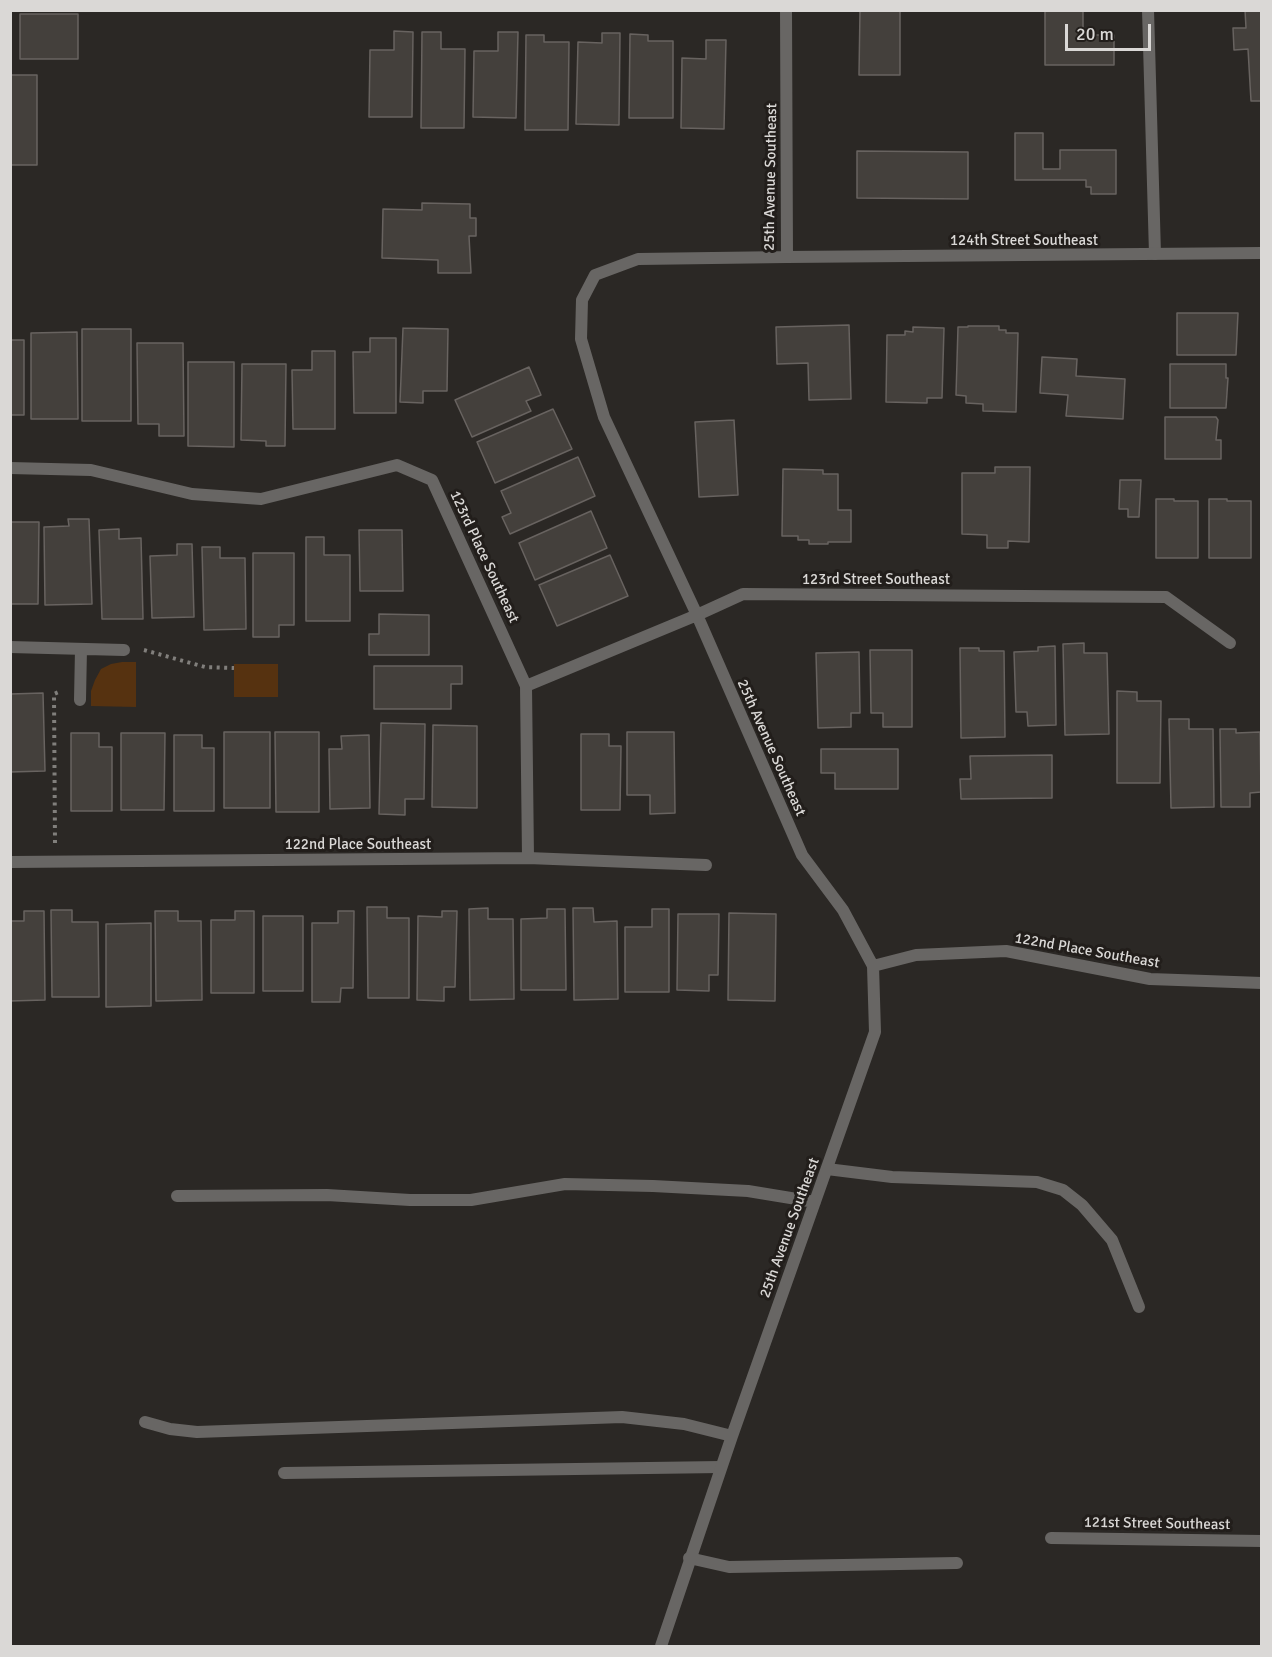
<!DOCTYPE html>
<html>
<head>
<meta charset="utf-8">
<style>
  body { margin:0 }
  #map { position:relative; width:1272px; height:1657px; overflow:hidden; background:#2b2825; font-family:Signika,sans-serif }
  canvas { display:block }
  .frame { position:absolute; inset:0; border:12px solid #dad8d6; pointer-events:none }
  .scale { position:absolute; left:1065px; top:24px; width:86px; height:27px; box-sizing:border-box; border:3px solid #dad8d6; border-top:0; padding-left:8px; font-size:18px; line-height:21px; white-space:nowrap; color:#dad8d6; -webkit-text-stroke:4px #221e1b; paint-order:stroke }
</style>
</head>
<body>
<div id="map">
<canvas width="1272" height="1657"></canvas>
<div class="frame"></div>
<div class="scale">20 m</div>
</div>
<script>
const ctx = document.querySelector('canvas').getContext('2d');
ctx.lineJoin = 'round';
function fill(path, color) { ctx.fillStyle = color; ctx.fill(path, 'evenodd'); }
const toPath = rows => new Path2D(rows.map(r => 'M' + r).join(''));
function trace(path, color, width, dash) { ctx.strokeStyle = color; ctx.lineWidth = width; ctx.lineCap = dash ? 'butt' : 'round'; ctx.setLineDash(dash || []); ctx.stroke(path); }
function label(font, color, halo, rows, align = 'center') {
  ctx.font = font + ' Signika,sans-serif'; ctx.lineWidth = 6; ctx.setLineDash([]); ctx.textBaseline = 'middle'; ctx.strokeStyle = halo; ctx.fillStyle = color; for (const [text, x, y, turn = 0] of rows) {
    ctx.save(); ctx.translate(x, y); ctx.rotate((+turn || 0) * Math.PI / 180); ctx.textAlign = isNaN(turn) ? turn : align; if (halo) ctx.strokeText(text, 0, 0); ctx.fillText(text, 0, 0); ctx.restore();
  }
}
fill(toPath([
  [122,662,136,662,136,707,91,706,91,691,95,680,101,669,111,664],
  [234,664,278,664,278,697,234,697]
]), '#563210');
const building = toPath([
  [860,10,900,10,900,75,859,75,860,10],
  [1045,10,1083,10,1083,35,1114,35,1114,65,1045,65,1045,10],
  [1245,10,1262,10,1262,101,1251,101,1248,49,1234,50,1233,28,1246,28,1245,10],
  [20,14,78,14,78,59,20,59,20,14],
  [394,31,413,32,412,117,369,117,370,50,394,50,394,31],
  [422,32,441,32,441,49,465,49,464,128,421,128,422,32],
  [498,32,518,32,516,118,473,117,474,51,498,51,498,32],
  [602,33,620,33,619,125,576,124,578,42,602,43,602,33],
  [630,34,648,35,648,41,673,41,673,118,629,118,630,34],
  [526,35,544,35,544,42,569,42,568,130,525,130,526,35],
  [706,40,726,40,724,129,681,128,682,58,706,59,706,40],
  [10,75,37,75,37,165,10,165,10,75],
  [1015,133,1043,133,1043,169,1060,169,1060,150,1116,150,1116,194,1091,194,1091,187,1086,187,1086,180,1015,180,1015,133],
  [857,151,968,152,968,199,857,198,857,151],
  [422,203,470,204,470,218,476,218,476,236,469,236,471,273,438,273,438,260,382,258,383,209,422,210,422,203],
  [1177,313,1238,313,1236,355,1177,355,1177,313],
  [849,325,851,399,809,400,808,363,777,364,776,327,849,325],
  [968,326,999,326,999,330,1006,330,1006,333,1018,333,1016,412,983,411,983,404,966,403,966,396,956,395,958,327,968,327,968,326],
  [913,327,944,328,942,398,927,398,927,403,886,402,887,335,905,335,905,331,913,332,913,327],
  [403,328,448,329,447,391,423,391,423,403,400,402,403,328],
  [82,329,131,329,131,421,82,421,82,329],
  [77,332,78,419,31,419,31,333,77,332],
  [370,338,396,338,396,413,354,413,353,352,370,352,370,338],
  [10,340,24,340,24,415,10,415,10,340],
  [137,343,183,343,184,436,159,436,159,424,138,424,137,343],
  [312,351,335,351,335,429,293,429,292,370,312,370,312,351],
  [1042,357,1077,359,1076,376,1125,379,1123,419,1066,416,1068,395,1040,393,1042,357],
  [188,362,234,362,234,447,188,446,188,362],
  [242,364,286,364,285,446,266,446,266,441,241,440,242,364],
  [1170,364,1226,364,1226,378,1228,378,1226,408,1170,408,1170,364],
  [529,367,541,395,526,401,531,411,472,437,455,400,529,367],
  [553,409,572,449,495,483,477,442,553,409],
  [1165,417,1216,417,1218,420,1216,440,1221,440,1221,459,1165,459,1165,417],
  [734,420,738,495,699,497,695,422,734,420],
  [578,457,595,496,510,534,502,517,511,513,501,491,578,457],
  [995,467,1030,467,1029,542,1008,541,1008,548,987,548,987,535,962,534,962,473,995,473,995,467],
  [783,469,823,470,823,474,838,474,838,510,851,510,851,542,828,542,828,544,809,544,809,540,798,540,798,536,782,536,783,469],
  [1120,480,1141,480,1139,517,1128,517,1128,509,1119,509,1120,480],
  [1156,499,1174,499,1174,501,1198,501,1198,558,1156,558,1156,499],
  [1209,499,1227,499,1227,501,1251,501,1251,558,1209,558,1209,499],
  [591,511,607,548,535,580,519,543,591,511],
  [68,519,89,519,92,604,45,605,44,527,69,526,68,519],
  [10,522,39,522,38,604,10,604,10,522],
  [119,529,119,539,141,538,143,619,102,619,99,530,119,529],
  [359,530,402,530,403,591,360,591,359,530],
  [306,537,324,537,324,555,350,555,350,621,306,621,306,537],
  [177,544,192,544,194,617,152,618,150,556,177,555,177,544],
  [202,547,220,547,220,558,245,558,246,629,204,630,202,547],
  [253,553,294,553,294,625,279,625,279,637,253,637,253,553],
  [610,555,628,596,557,626,539,585,610,555],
  [379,614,429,615,429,655,369,655,369,634,379,634,379,614],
  [1084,643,1084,653,1107,653,1109,734,1065,735,1063,644,1084,643],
  [1055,646,1056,725,1028,726,1027,712,1016,712,1014,652,1038,651,1038,647,1055,646],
  [960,648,979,648,979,651,1004,651,1005,737,961,738,960,648],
  [870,650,912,650,912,727,883,727,883,713,871,713,870,650],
  [859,652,860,713,851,713,851,727,818,728,816,653,859,652],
  [374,666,462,666,462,684,451,684,451,709,374,709,374,666],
  [1117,691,1137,692,1137,701,1161,701,1160,783,1117,783,1117,691],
  [43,693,45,771,10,772,10,694,43,693],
  [1169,719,1189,719,1189,729,1213,729,1214,807,1171,808,1169,719],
  [381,723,425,724,424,799,405,799,405,815,379,814,381,723],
  [433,725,477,726,477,808,432,807,433,725],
  [1220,729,1236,729,1236,733,1260,732,1261,792,1250,793,1250,807,1221,807,1220,729],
  [224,732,270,732,270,808,224,808,224,732],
  [275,732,319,732,319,812,276,812,275,732],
  [627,732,674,732,675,813,650,814,650,795,627,795,627,732],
  [71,733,99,733,99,747,112,747,112,811,71,811,71,733],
  [121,733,165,733,164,810,121,810,121,733],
  [581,734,609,734,609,746,621,746,620,810,581,810,581,734],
  [174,735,202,735,202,748,214,748,214,811,174,811,174,735],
  [369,735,370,808,330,809,329,749,342,749,341,736,369,735],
  [821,749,898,749,898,789,835,789,835,773,821,773,821,749],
  [1052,755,1052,798,961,799,960,779,971,779,970,756,1052,755],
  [367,907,387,907,387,918,409,918,409,998,368,998,367,907],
  [488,908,488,919,513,919,514,999,470,1000,469,909,488,908],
  [573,908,593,908,594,922,617,921,618,999,574,1000,573,908],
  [547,909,565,909,566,990,521,990,521,919,547,918,547,909],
  [652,909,669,909,669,992,625,992,625,927,652,927,652,909],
  [51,910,72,910,72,922,98,922,99,997,52,997,51,910],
  [24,911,44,911,45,1000,10,1001,10,921,24,921,24,911],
  [155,911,178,911,178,921,201,921,202,1000,156,1001,155,911],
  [235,911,254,911,254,993,211,993,211,920,235,920,235,911],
  [338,911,354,911,353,988,341,988,340,1002,312,1002,312,923,338,923,338,911],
  [442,911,457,911,455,987,444,987,444,1001,417,1000,418,916,442,917,442,911],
  [729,913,776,914,775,1001,728,1000,729,913],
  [678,914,719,914,718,975,709,975,709,991,677,990,678,914],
  [263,916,303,916,303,991,263,991,263,916],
  [151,923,151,1006,106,1007,106,924,151,923]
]);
fill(building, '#44403c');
trace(building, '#686360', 1.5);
trace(toPath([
  [144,650,205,667,234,668],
  [55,843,54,694,61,691]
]), '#817f7c', 4, [3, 4.5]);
trace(toPath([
  [1148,10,1155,254],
  [10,647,124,650],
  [80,700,81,649],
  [827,1169,892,1177,1037,1182,1063,1190,1082,1205,1112,1240,1139,1307],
  [284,1473,721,1467],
  [689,1558,729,1567,957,1563]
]), '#686664', 12);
trace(toPath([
  [787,257,1262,253],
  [10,468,91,470,192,494,261,499,397,465,432,480,526,686,528,858],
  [526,686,697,615,743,594,1166,597,1230,643],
  [10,862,528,858,706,865],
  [873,966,916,955,1006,951,1150,979,1262,983],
  [177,1196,327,1195,410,1200,471,1200,565,1184,653,1186,748,1191,815,1202],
  [145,1422,170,1429,197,1432,622,1417,684,1424,732,1436],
  [1051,1538,1262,1541],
  [661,1646,732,1436,875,1032,873,966,843,910,802,855,697,615,604,417,581,339,582,300,595,275,638,259,787,257,786,10]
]), '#686664', 12);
label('15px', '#dad8d6', '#221e1b', [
  ["25th Avenue Southeast",771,177,-89],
  ["124th Street Southeast",1024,241],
  ["123rd Place Southeast",484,557,65],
  ["123rd Street Southeast",876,580],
  ["25th Avenue Southeast",771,748,66],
  ["122nd Place Southeast",358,845],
  ["122nd Place Southeast",1087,951,10],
  ["25th Avenue Southeast",790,1228,-70],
  ["121st Street Southeast",1157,1524,1]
]);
</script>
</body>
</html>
